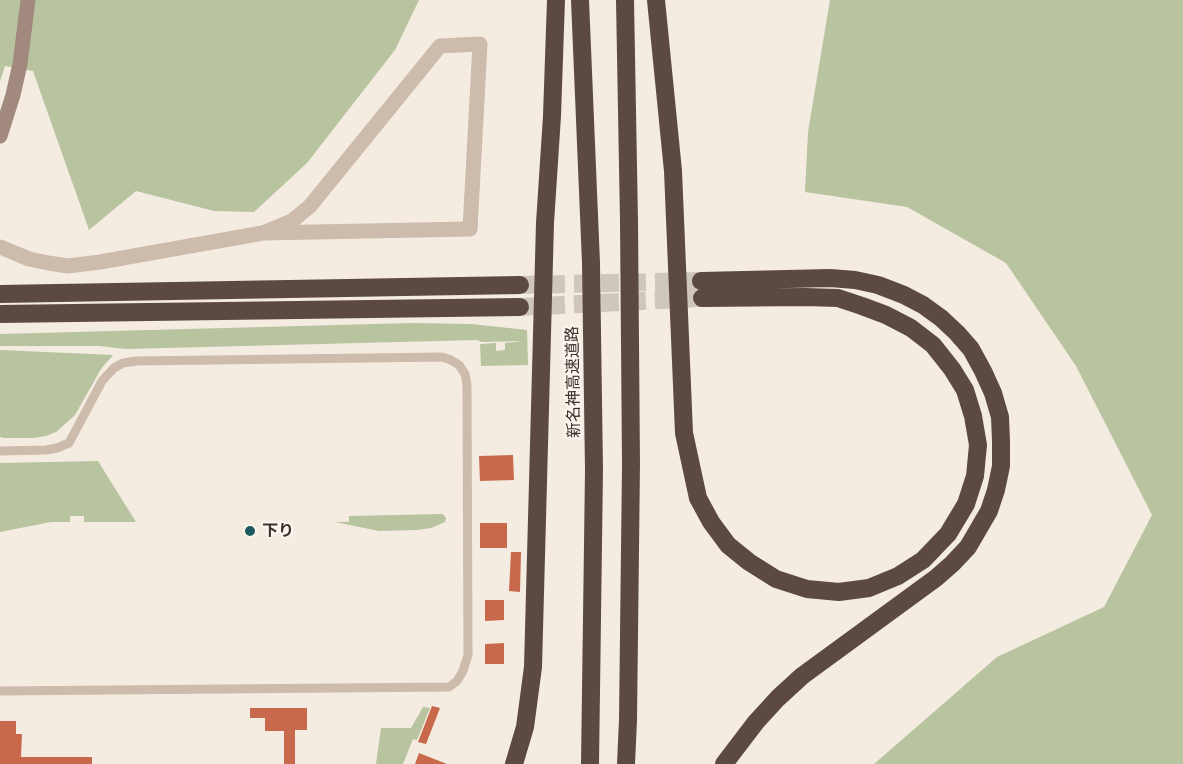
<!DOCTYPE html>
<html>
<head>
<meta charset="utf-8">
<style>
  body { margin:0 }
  canvas { display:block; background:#f4ebe1 }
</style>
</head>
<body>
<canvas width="1183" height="764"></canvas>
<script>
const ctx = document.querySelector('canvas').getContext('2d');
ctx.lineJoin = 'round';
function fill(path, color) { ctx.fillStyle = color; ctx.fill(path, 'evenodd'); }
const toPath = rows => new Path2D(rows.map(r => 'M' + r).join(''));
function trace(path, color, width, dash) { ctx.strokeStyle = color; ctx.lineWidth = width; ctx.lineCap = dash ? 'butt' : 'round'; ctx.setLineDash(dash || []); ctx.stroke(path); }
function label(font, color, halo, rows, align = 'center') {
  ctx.font = font + ' Ubuntu,"Noto Sans JP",sans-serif'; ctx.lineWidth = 4.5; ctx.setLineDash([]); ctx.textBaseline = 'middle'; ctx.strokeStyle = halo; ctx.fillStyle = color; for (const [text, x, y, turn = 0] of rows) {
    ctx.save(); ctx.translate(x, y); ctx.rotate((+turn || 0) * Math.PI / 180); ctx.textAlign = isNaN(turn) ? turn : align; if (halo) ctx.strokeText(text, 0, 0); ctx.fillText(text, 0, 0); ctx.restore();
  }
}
fill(toPath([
  [0,0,419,0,395,50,307,163,254,212,214,211,136,191,89,230,33,71,5,66,0,81],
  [830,0,1183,0,1183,764,874,764,997,657,1104,607,1152,515,1076,366,1006,263,907,207,805,192,808,132],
  [412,323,471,324,527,330,528,365,481,366,480,344,496,343,496,351,505,350,505,343,523,341,481,342,477,340,126,349,99,346,0,346,0,334],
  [0,350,113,355,101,369,75,415,65,424,56,432,46,436,34,438,4,438,0,437],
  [98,461,136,522,84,522,84,516,70,516,70,522,51,522,0,532,0,463],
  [443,514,446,518,445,522,431,528,417,530,379,531,335,522,349,522,349,516],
  [423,707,430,708,417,740,413,739,403,764,376,764,381,728,411,728]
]), '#b8c4a0');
fill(toPath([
  [513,455,514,480,480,481,479,456],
  [480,523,507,523,507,548,480,548],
  [511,552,521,552,520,592,509,591],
  [485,600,504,600,504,620,485,621],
  [504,643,504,664,485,664,485,644],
  [432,706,440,708,426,744,418,742],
  [250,708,307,708,307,730,295,730,295,764,284,764,284,731,265,731,265,718,250,718],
  [0,721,16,721,16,734,22,734,21,757,92,757,92,764,0,764],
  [419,753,447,764,415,764]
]), '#c8694b');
trace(toPath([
  [520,285,701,281],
  [520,307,702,298]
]), '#cfc6bd', 18, [18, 9]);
trace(toPath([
  [0,451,46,450,57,448,69,443,102,381,114,368,123,363,136,361,442,357,451,360,459,365,465,374,467,385,468,655,463,671,457,681,449,687,0,691]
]), '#cdbbac', 9);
trace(toPath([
  [0,247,29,259,48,263,68,266,100,262,263,233,470,229,480,44,440,46,310,206,292,221,263,233]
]), '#cdbbac', 15);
trace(toPath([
  [0,136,13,95,20,64,28,0]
]), '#a18a7d', 15);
trace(toPath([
  [580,0,591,263,594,470,590,764],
  [625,0,629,221,631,464,628,720,626,764],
  [656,0,673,171,684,433,698,498,711,522,728,545,749,562,776,579,807,589,839,592,869,588,898,576,923,560,948,534,966,504,975,476,978,445,973,416,965,390,952,369,933,345,911,328,886,315,862,306,838,298,805,297,702,298],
  [701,281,830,278,855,280,878,285,904,295,923,305,941,318,957,333,971,349,983,371,993,393,1000,417,1001,441,1001,466,996,490,989,511,968,547,952,564,936,578,802,676,778,698,756,722,724,764],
  [0,294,520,285],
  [0,314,520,307],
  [514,764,525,727,533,667,545,223,552,116,556,0]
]), '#5c4a42', 18);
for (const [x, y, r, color] of [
  [250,531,6,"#1f5a5e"]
]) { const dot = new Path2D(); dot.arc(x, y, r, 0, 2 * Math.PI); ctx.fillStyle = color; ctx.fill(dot); trace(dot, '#fbf5ee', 2); }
label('16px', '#3b302b', '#fbf5ee', [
  ["新名神高速道路",573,382,-91]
]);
label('bold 16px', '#3b302b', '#fbf5ee', [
  ["下り",262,531]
], 'left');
</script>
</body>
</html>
